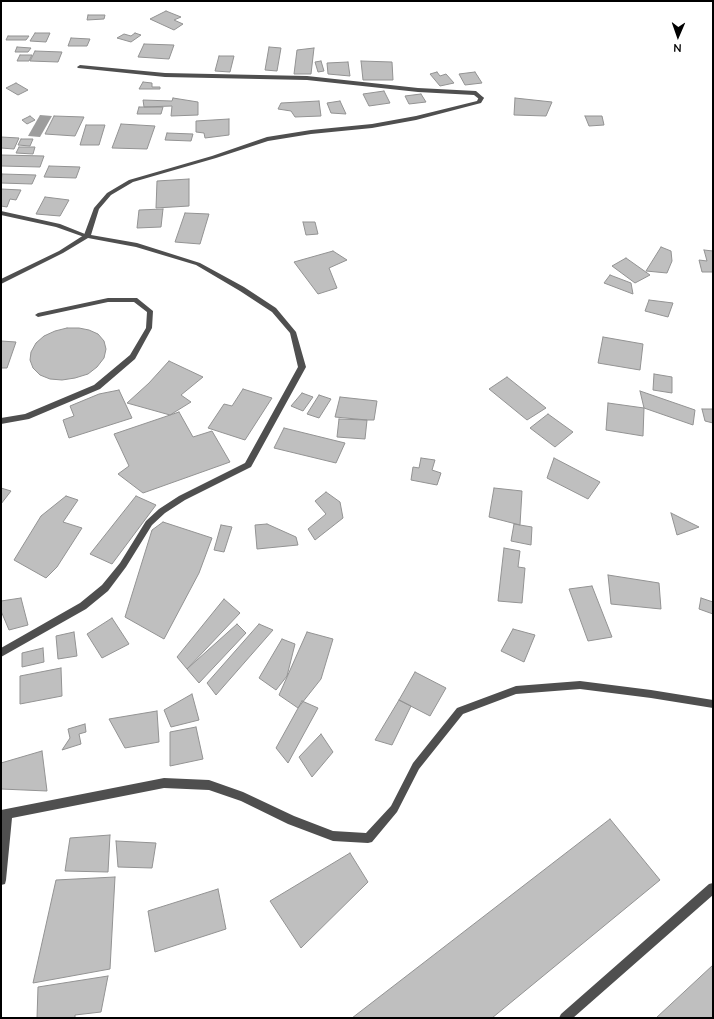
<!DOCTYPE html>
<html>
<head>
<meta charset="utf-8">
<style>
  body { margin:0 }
  #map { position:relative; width:714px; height:1019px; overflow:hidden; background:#fff; font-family:Mulish,sans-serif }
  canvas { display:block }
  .frame { position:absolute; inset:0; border:2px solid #000; pointer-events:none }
  .north { position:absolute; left:658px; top:16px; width:40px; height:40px; -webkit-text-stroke:3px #fff; paint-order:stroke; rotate:182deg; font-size:11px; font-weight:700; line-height:16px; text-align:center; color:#000 }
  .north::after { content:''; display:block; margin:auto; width:14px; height:18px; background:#000; clip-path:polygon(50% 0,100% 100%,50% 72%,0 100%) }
</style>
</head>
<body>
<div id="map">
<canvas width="714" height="1019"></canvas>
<div class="frame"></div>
<div class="north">N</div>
</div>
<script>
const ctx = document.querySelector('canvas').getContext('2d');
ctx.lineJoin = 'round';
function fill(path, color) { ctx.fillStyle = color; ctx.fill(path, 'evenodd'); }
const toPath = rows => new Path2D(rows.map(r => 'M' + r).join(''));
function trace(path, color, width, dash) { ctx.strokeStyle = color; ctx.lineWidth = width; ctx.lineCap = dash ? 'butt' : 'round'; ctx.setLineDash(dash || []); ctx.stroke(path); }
fill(toPath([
  [40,115,52,116,40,137,28,136]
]), '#9d9d9d');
const building = toPath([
  [166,11,181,17,174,20,183,24,174,30,150,19,166,11],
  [88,15,105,15,104,19,87,20,88,15],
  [35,33,50,33,46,42,30,41,35,33],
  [135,33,141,35,131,42,117,38,124,34,131,36,135,33],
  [8,36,29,36,26,40,6,40,8,36],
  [71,38,90,39,87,46,68,46,71,38],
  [144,44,174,45,169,59,138,57,144,44],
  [17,47,31,48,28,52,15,52,17,47],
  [269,47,281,48,277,71,265,70,269,47],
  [314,48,311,74,294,74,297,50,314,48],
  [35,51,62,52,58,62,30,61,35,51],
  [20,55,32,55,29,61,17,61,20,55],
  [219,56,234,56,230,72,215,71,219,56],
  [321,61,324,71,318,72,315,62,321,61],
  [361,61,392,62,393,80,363,80,361,61],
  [348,62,350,76,328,74,327,63,348,62],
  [437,72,440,76,446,74,454,83,440,86,430,74,437,72],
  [475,72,482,83,465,85,459,74,475,72],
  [143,82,152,83,152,87,160,87,160,89,139,89,143,82],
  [16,83,28,90,18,95,6,88,16,83],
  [384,91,390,103,369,106,363,94,384,91],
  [421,94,426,102,409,104,405,96,421,94],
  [173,98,198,102,198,115,171,116,172,106,144,107,143,100,172,101,173,98],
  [515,98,552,102,546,116,514,115,515,98],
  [319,101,321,116,295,117,291,111,278,109,281,103,319,101],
  [340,101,346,114,331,113,327,103,340,101],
  [139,107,163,107,161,114,137,114,139,107],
  [30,116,35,120,27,124,22,120,30,116],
  [54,116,84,117,75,136,45,134,54,116],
  [585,116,602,116,604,125,589,126,585,116],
  [229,119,229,135,205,138,204,133,196,132,196,121,229,119],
  [121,124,155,126,147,149,112,148,121,124],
  [86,125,105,125,99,145,80,145,86,125],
  [167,133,193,134,191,141,165,140,167,133],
  [1,137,19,138,14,149,1,148,1,137],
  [21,139,33,139,30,146,18,145,21,139],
  [19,147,35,147,33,154,16,153,19,147],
  [1,155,44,156,40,167,1,166,1,155],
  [49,166,80,167,76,178,44,177,49,166],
  [2,174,36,175,32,184,1,183,2,174],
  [189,179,189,206,156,208,157,181,189,179],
  [1,189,21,190,16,200,10,199,7,207,1,206,1,189],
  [45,197,69,200,60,216,36,214,45,197],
  [163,209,161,227,137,228,139,210,163,209],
  [185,213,209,214,200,244,175,242,185,213],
  [303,222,315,222,318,234,306,235,303,222],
  [661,247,671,251,672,261,667,273,646,271,661,247],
  [704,250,713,251,713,272,702,272,699,260,707,261,704,250],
  [333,251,347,260,329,268,337,288,318,294,294,262,333,251],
  [626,258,650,275,635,283,612,266,626,258],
  [610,275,631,283,633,294,604,283,610,275],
  [649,300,673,303,668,317,645,311,649,300],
  [67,328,79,328,89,330,98,334,104,341,106,349,104,358,97,367,88,374,75,378,62,380,50,379,40,375,33,368,30,360,31,352,36,343,44,336,55,331,67,328],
  [603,337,643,344,640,370,598,363,603,337],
  [1,341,16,342,7,368,1,368,1,341],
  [169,361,203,377,181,395,191,402,170,415,127,403,149,383,169,361],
  [654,374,672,377,672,393,653,390,654,374],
  [507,377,546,408,527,420,489,389,507,377],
  [243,389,272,398,245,440,208,428,224,404,232,406,243,389],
  [119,390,132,418,69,438,63,420,74,416,70,406,99,394,119,390],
  [640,391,695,410,693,425,644,408,640,391],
  [302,393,313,397,303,411,291,406,302,393],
  [319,395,331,399,319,418,307,414,319,395],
  [340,397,377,401,374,420,367,420,335,417,340,397],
  [608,403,644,408,643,436,606,430,608,403],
  [702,409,713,409,713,423,705,421,702,409],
  [179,412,193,437,212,431,230,462,143,493,118,474,129,466,114,434,179,412],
  [548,414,573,432,555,447,530,428,548,414],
  [339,419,367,420,365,439,337,437,339,419],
  [284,428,345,443,336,463,274,448,284,428],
  [421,458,435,460,432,470,441,473,437,485,411,480,413,467,419,468,421,458],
  [554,458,600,482,588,499,547,478,554,458],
  [1,488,11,491,1,504,1,488],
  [494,488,522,491,520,525,489,517,494,488],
  [326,492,340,502,343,518,315,540,308,529,326,514,315,501,326,492],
  [66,496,78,500,63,522,82,528,57,567,46,578,14,560,41,516,66,496],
  [136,496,156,505,112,564,90,554,136,496],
  [671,513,699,527,677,535,671,513],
  [163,522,212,538,199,573,164,639,125,617,152,530,163,522],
  [267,524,296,537,298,545,257,549,255,525,267,524],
  [514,524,532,527,531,545,511,541,514,524],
  [221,525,232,527,224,552,214,550,221,525],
  [504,548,520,551,518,567,525,568,522,603,498,601,504,548],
  [608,575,659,583,661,609,611,604,608,575],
  [592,586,612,637,588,641,569,589,592,586],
  [21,598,28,625,9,630,1,611,1,601,21,598],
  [701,598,713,602,713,614,699,609,701,598],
  [224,599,240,613,187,669,177,657,224,599],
  [112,618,129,644,102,658,87,634,112,618],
  [237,624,246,633,199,683,187,669,237,624],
  [259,624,273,630,216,695,207,683,259,624],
  [513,629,535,635,524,662,501,651,513,629],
  [74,632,77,656,58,659,56,636,74,632],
  [307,632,333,639,321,679,298,708,279,695,307,632],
  [282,639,295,644,287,676,276,690,259,678,282,639],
  [43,648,44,662,22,667,22,653,43,648],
  [61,668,62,696,20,704,20,676,61,668],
  [415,672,446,688,430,716,399,700,415,672],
  [192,694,199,720,171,727,164,710,192,694],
  [399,700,411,706,392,745,375,740,399,700],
  [302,701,318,708,288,763,276,748,302,701],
  [157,711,159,742,125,748,109,719,157,711],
  [85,724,86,732,79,734,81,744,62,750,70,738,68,729,85,724],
  [196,727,203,759,170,766,170,732,196,727],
  [321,734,333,752,312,777,299,757,321,734],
  [42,751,47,791,1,789,1,763,42,751],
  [610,819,660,880,492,1018,352,1018,610,819],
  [110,835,108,872,65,871,70,838,110,835],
  [116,841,156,843,152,868,118,867,116,841],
  [350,853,368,882,301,948,270,901,350,853],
  [115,877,110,969,33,983,56,880,115,877],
  [218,889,226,929,155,952,148,911,218,889],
  [713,965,713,1018,656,1018,713,965],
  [108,976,101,1012,75,1015,75,1018,37,1018,38,987,108,976]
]);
fill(building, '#bfbfbf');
trace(building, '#939393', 1);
fill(toPath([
  [80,65,165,73,307,76,418,88,476,91,484,98,479,99,474,95,418,92,307,80,165,77,78,68,77,67,80,65],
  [1,211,60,224,90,236,87,238,56,227,1,215,1,211],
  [108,298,137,298,153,311,152,328,135,359,100,389,29,419,1,424,1,418,25,414,94,385,130,355,146,328,147,312,134,302,108,302,38,317,35,315,38,313,108,298]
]), '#4f4f4f');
fill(toPath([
  [481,96,484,98,481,103,416,120,372,128,311,134,268,141,216,158,133,182,111,195,99,209,91,235,137,243,200,263,244,287,276,308,296,332,306,367,251,467,185,500,165,513,152,525,126,567,108,591,86,609,1,657,1,648,80,603,102,585,120,563,146,521,159,509,179,496,245,463,298,367,290,333,272,312,240,291,196,265,136,247,88,238,63,253,1,284,1,279,59,251,84,235,94,208,107,193,129,180,212,156,267,137,311,130,372,124,416,116,477,101,479,97,481,96],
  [580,681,651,690,713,700,713,708,651,698,580,689,516,694,463,714,419,769,397,812,372,842,368,843,333,841,288,824,241,801,209,790,164,788,12,818,6,880,5,884,1,885,1,810,164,778,209,780,243,792,294,816,333,831,366,833,391,806,413,763,457,708,516,686,580,681],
  [713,883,713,895,573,1018,559,1018,561,1014,709,884,713,883]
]), '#4f4f4f');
</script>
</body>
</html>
